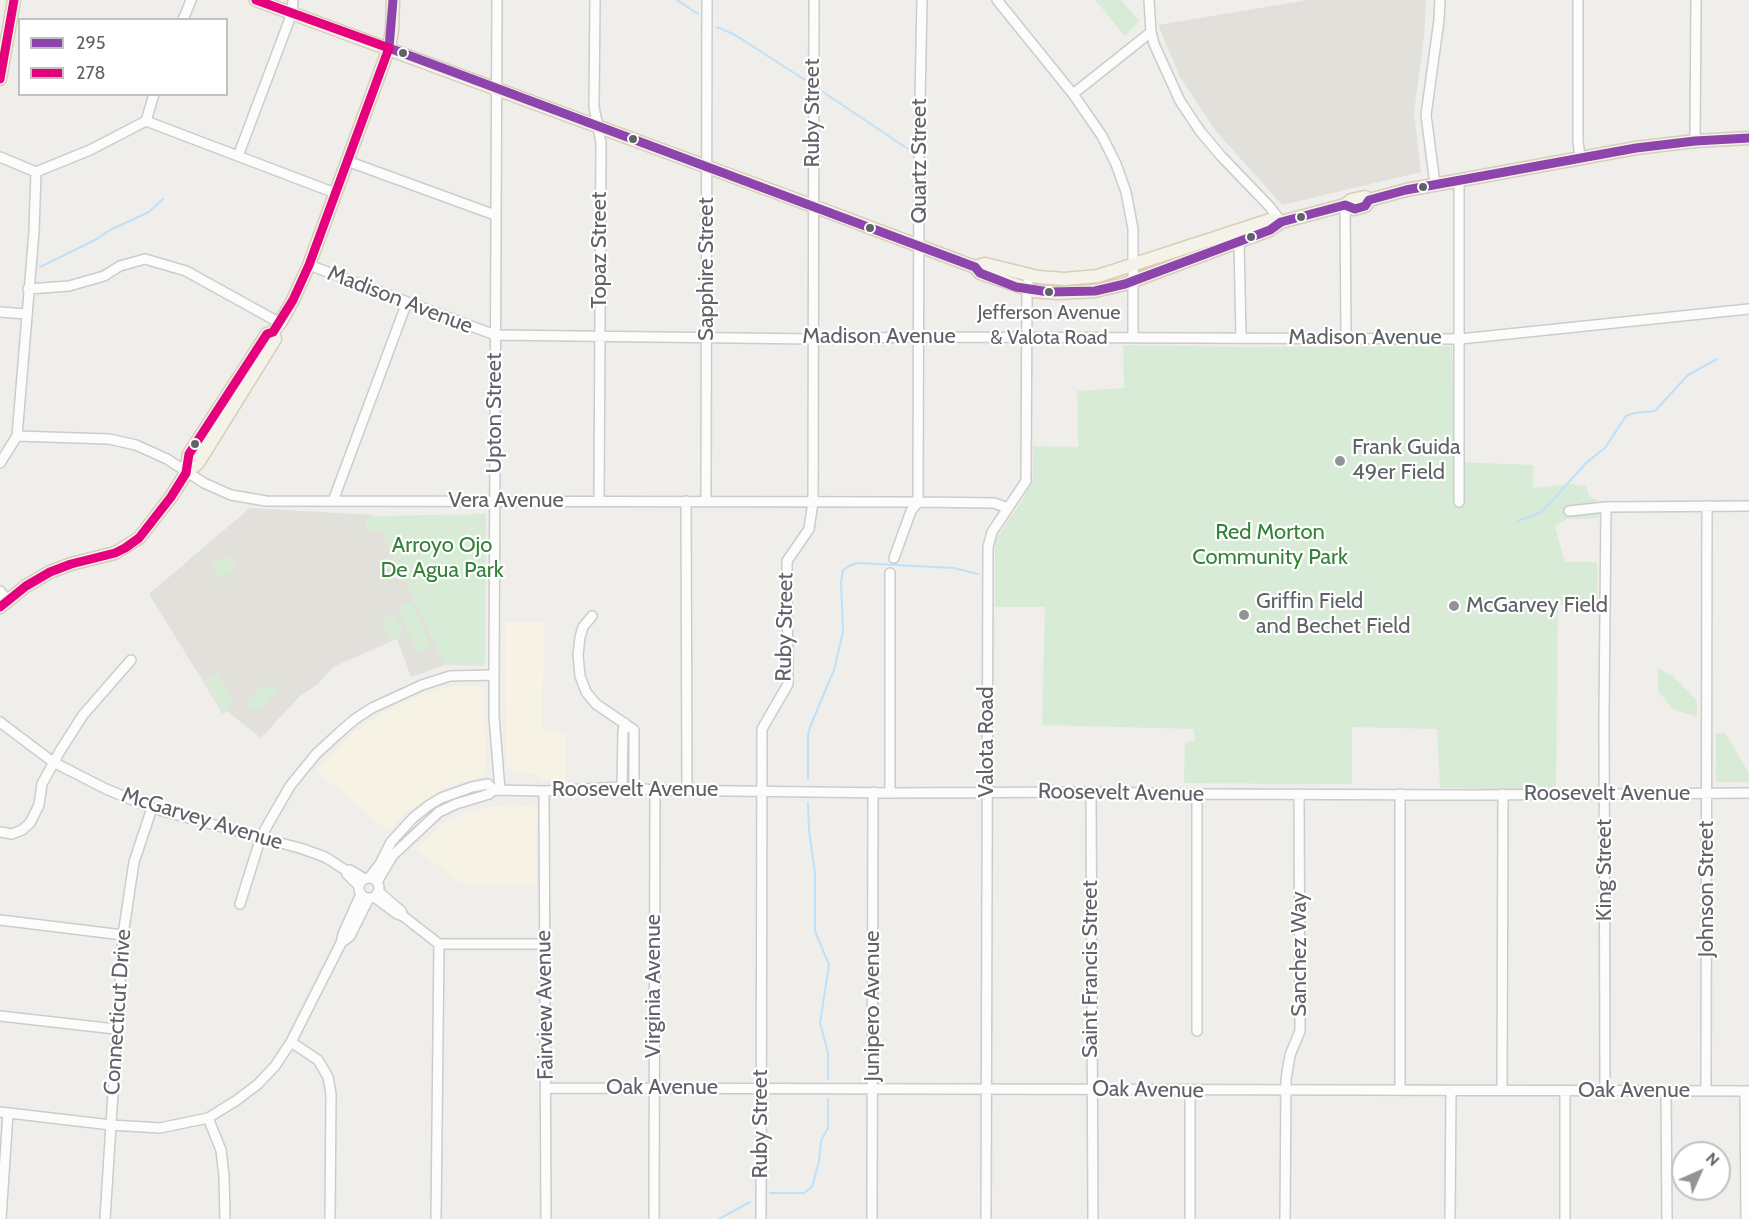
<!DOCTYPE html>
<html>
<head>
<meta charset="utf-8">
<style>
  body { margin:0 }
  #map { position:relative; width:1749px; height:1219px; overflow:hidden; background:#efeeea; font-family:Cabin,sans-serif }
  canvas { display:block }
  .legend { position:absolute; left:18px; top:18px; width:210px; height:78px; box-sizing:border-box; background:#fff; border:2px solid #bfc1c3; margin:0; padding:8px 10px; list-style:none; font-size:18px; color:#5f6368 }
  .legend li { display:flex; align-items:center; gap:12px; height:30px }
  .legend b { width:30px; border:2px solid #bfc1c3 }
  .north { position:absolute; left:1671px; top:1141px; width:60px; height:60px; box-sizing:border-box; background:#fff; border:2px solid #bfc1c3; border-radius:50%; rotate:45deg; font-size:16px; font-weight:700; line-height:24px; text-align:center; color:#5f6368 }
  .north::after { content:''; display:block; margin:auto; width:21px; height:27px; background:#919496; clip-path:polygon(50% 0,100% 100%,50% 72%,0 100%) }
</style>
</head>
<body>
<div id="map">
<canvas width="1749" height="1219"></canvas>
<ul class="legend">
<li><b style="height:8px;background:#8e44ad"></b>295</li>
<li><b style="height:8px;background:#e5007d"></b>278</li>
</ul>
<div class="north">N</div>
</div>
<script>
const ctx = document.querySelector('canvas').getContext('2d');
ctx.lineJoin = 'round';
function fill(path, color) { ctx.fillStyle = color; ctx.fill(path, 'evenodd'); }
const toPath = rows => new Path2D(rows.map(r => 'M' + r).join(''));
function trace(path, color, width, dash) { ctx.strokeStyle = color; ctx.lineWidth = width; ctx.lineCap = dash ? 'butt' : 'round'; ctx.setLineDash(dash || []); ctx.stroke(path); }
function label(font, color, halo, rows, align = 'center') {
  ctx.font = font + ' Cabin,sans-serif'; ctx.lineWidth = 4.5; ctx.setLineDash([]); ctx.textBaseline = 'middle'; ctx.strokeStyle = halo; ctx.fillStyle = color; for (const [text, x, y, turn = 0] of rows) {
    ctx.save(); ctx.translate(x, y); ctx.rotate((+turn || 0) * Math.PI / 180); ctx.textAlign = isNaN(turn) ? turn : align; if (halo) ctx.strokeText(text, 0, 0); ctx.fillText(text, 0, 0); ctx.restore();
  }
}
fill(toPath([
  [505,622,544,622,542,732,565,733,565,780,543,780,536,775,516,772,507,767,505,695],
  [454,686,481,686,483,688,486,768,483,776,446,787,434,794,405,813,391,828,384,828,316,770,353,733,385,712,425,693],
  [510,805,532,806,537,813,535,885,461,884,416,848,444,824,467,813,487,807]
]), '#f7f3e4');
fill(toPath([
  [1308,0,1426,0,1424,37,1414,112,1421,172,1282,205,1215,130,1180,77,1158,25],
  [250,508,374,515,366,521,382,531,445,665,411,677,397,639,333,667,318,684,299,697,261,738,227,711,223,714,149,594]
]), '#e2e0da');
fill(toPath([
  [1095,0,1121,0,1139,21,1125,36],
  [1123,345,1249,347,1452,346,1455,462,1533,465,1533,488,1571,484,1586,486,1589,497,1598,500,1599,518,1566,519,1555,527,1565,562,1597,562,1598,605,1558,605,1556,790,1440,788,1437,729,1352,727,1352,784,1307,784,1184,783,1185,742,1195,741,1194,729,1042,725,1045,607,995,607,995,540,1022,501,1033,477,1033,446,1078,447,1077,391,1124,388],
  [486,514,485,666,445,665,382,531,366,530,366,521,374,516],
  [228,557,232,558,236,568,229,574,221,578,217,577,213,565,214,563],
  [412,602,432,647,418,653,397,608],
  [393,615,396,618,403,634,399,638,390,641,381,624,386,617],
  [1658,668,1673,676,1697,700,1697,717,1673,709,1658,691],
  [217,673,233,702,223,713,205,680],
  [277,686,279,688,267,705,254,710,245,707,251,697,258,690,262,687],
  [1716,733,1725,733,1749,773,1749,782,1718,782,1716,779]
]), '#d8ebd6');
trace(toPath([
  [677,0,698,14],
  [717,27,735,35,805,80],
  [823,92,911,151],
  [40,267,97,239,110,230,149,212,163,199],
  [1518,521,1542,512,1587,462,1605,448,1626,416,1634,413,1655,411,1688,375,1717,359],
  [808,779,808,736,810,727,834,670,843,632,841,582,843,570,849,566,857,563,954,568,978,574],
  [808,803,809,830,815,873,815,931,829,965,820,1023,828,1053,828,1079],
  [770,1193,804,1193,812,1187,819,1161,821,1141,828,1128,828,1099],
  [719,1219,750,1202]
]), '#bfe0f9', 2);
const minor = toPath([
  [497,0,494,675,494,717,500,790],
  [595,0,594,107,601,143,599,501],
  [997,0,1073,94,1102,136,1116,164,1126,192,1133,229,1133,338],
  [1149,0,1151,32,1154,44,1180,101,1200,131,1221,156,1270,207,1281,222],
  [1578,0,1578,141,1580,157],
  [183,20,191,0],
  [1073,94,1151,32],
  [146,121,154,94],
  [1695,141,1696,0],
  [238,156,292,13,293,0],
  [0,157,36,172,90,150,146,121,335,193],
  [347,161,495,215],
  [1435,184,1426,115,1439,20,1440,0],
  [1345,205,1346,337],
  [1239,240,1241,338],
  [309,265,495,335,813,339,920,337,1460,339,1749,309],
  [28,289,69,286,104,276,120,266,145,259,186,271,280,323],
  [0,312,26,314],
  [17,436,109,439,136,445,167,459,204,483,231,495,266,501,918,502,994,503,1008,508],
  [0,463,17,436,34,232,36,172],
  [333,501,407,302],
  [686,501,687,790],
  [706,501,707,0],
  [1459,502,1459,179],
  [1569,511,1606,507,1749,506],
  [894,558,911,511,918,502,919,150,922,0],
  [0,591,7,600],
  [592,616,583,627,580,637,578,655,580,676,586,692,596,704,634,730,634,787],
  [0,722,53,762,106,789,152,808,303,849,325,857,347,871],
  [622,787,623,731,625,723],
  [493,790,544,791,622,787,655,790,890,793,1091,792,1197,794,1473,795,1749,793],
  [544,791,546,1219],
  [1091,792,1093,1219],
  [890,793,890,573],
  [0,832,12,834,22,830,30,823,39,805,42,784,60,751,83,715,131,660],
  [369,878,380,864,391,842,414,817,428,806,441,798,472,787,488,784,493,790,489,794,456,804,439,812,393,855,377,882],
  '359 888a10 10 0 1 1 20 0a10 10 0 1 1-20 0Z',
  [359,886,347,874,347,871,350,870,365,879],
  [361,894,343,934,341,943,350,936,369,898],
  [374,897,397,914,403,916,401,911,379,892],
  [240,904,261,837,267,826,290,786,316,754,340,732,355,719,372,708,422,685,450,676,494,675],
  [403,916,439,944,545,944],
  [0,920,123,935],
  [0,1016,115,1029],
  [1197,1031,1197,794],
  [291,1042,318,1060,328,1077,331,1094,330,1219],
  [546,1088,1749,1091],
  [1400,1090,1400,794],
  [1502,1090,1503,794],
  [1605,1090,1604,717,1606,507],
  [1190,1091,1190,1219],
  [1666,1091,1667,1219],
  [1706,1091,1707,506],
  [1745,1091,1746,1219],
  [0,1112,111,1125,160,1128,208,1118,237,1100,258,1084,275,1066,291,1042,341,943],
  [208,1118,221,1150,224,1176,225,1219],
  [1,1219,8,1113],
  [105,1219,123,935,134,862,152,808],
  [436,1219,439,944],
  [654,1219,655,790],
  [761,1219,762,729,788,684,787,561,809,529,813,502,814,0],
  [872,1219,873,792],
  [986,1219,988,547,992,532,1026,481,1027,290,1029,276],
  [1285,1219,1286,1079,1290,1055,1300,1031,1299,794],
  [1450,1219,1451,1091],
  [1565,1219,1565,1091]
]);
const major = toPath([
  [256,0,813,206,975,267,980,273,1033,291,1058,293,1095,291,1125,284,1270,230,1281,222],
  [0,79,14,0],
  [1345,205,1354,209,1365,206,1369,200,1406,190,1636,148,1695,141,1749,138],
  [975,267,985,264,1038,277,1064,279,1098,276,1270,220,1281,222,1345,205,1351,200,1365,197,1369,200],
  [186,473,189,454,267,334,273,332,280,323,293,300,309,265,389,48,392,30,393,0],
  [0,607,26,586,50,572,71,564,115,553,139,538,171,497,186,473,198,463,275,339,273,332]
]);
trace(minor, '#cbcccc', 12);
trace(major, '#d7ceb8', 15);
trace(minor, '#fdfcfc', 9);
trace(major, '#f4f2e9', 12);
trace(toPath([
  [389,48,975,267,980,273,1016,287,1049,292,1095,291,1125,284,1270,230,1281,222,1345,205,1355,209,1365,206,1369,200,1406,190,1636,148,1695,141,1749,138],
  [389,48,393,0]
]), '#8e44ad', 9);
trace(toPath([
  [256,0,389,48],
  [0,79,14,0],
  [0,607,26,586,50,572,71,564,115,553,125,548,139,538,171,497,186,473,189,454,267,334,273,332,293,300,309,265,389,48]
]), '#e5007d', 9);
for (const [x, y, r, color] of [
  [403,53,5,"#5f6368"],
  [633,139,5,"#5f6368"],
  [1423,187,5,"#5f6368"],
  [1301,217,5,"#5f6368"],
  [870,228,5,"#5f6368"],
  [1251,237,5,"#5f6368"],
  [1049,292,5,"#5f6368"],
  [195,444,5,"#5f6368"],
  [1340,461,6,"#919496"],
  [1454,606,6,"#919496"],
  [1244,615,6,"#919496"]
]) { const dot = new Path2D(); dot.arc(x, y, r, 0, 2 * Math.PI); ctx.fillStyle = color; ctx.fill(dot); trace(dot, '#fff', 2); }
label('20px', '#5f6368', '#fff', [
  ["Jefferson Avenue",1049,313],
  ["& Valota Road",1049,338]
]);
label('22px', '#5f6368', '#fff', [
  ["Ruby Street",813,113,-90],
  ["Quartz Street",920,161,-90],
  ["Topaz Street",600,250,-90],
  ["Sapphire Street",707,269,-90],
  ["Madison Avenue",400,300,21],
  ["Madison Avenue",879,337],
  ["Madison Avenue",1365,338],
  ["Upton Street",495,413,-90],
  ["Vera Avenue",506,501],
  ["Ruby Street",785,627,-89],
  ["Valota Road",987,742,-90],
  ["Roosevelt Avenue",635,790],
  ["Roosevelt Avenue",1121,793,1],
  ["Roosevelt Avenue",1607,794],
  ["McGarvey Avenue",202,819,17],
  ["King Street",1605,870,-90],
  ["Johnson Street",1707,889,-90],
  ["Sanchez Way",1300,954,-90],
  ["Saint Francis Street",1091,969,-90],
  ["Virginia Avenue",654,986,-90],
  ["Fairview Avenue",545,1005,-91],
  ["Junipero Avenue",873,1006,-90],
  ["Connecticut Drive",118,1012,-86],
  ["Oak Avenue",662,1088],
  ["Oak Avenue",1148,1090,1],
  ["Oak Avenue",1634,1091],
  ["Ruby Street",761,1124,-90]
]);
label('22px', '#5f6368', '#fff', [
  ["Frank Guida",1352,448],
  ["49er Field",1352,473],
  ["Griffin Field",1256,602],
  ["and Bechet Field",1256,627],
  ["McGarvey Field",1466,606]
], 'left');
label('22px', '#348238', '#fff', [
  ["Red Morton",1270,533],
  ["Community Park",1270,558],
  ["Arroyo Ojo",442,546],
  ["De Agua Park",442,571]
]);
</script>
</body>
</html>
